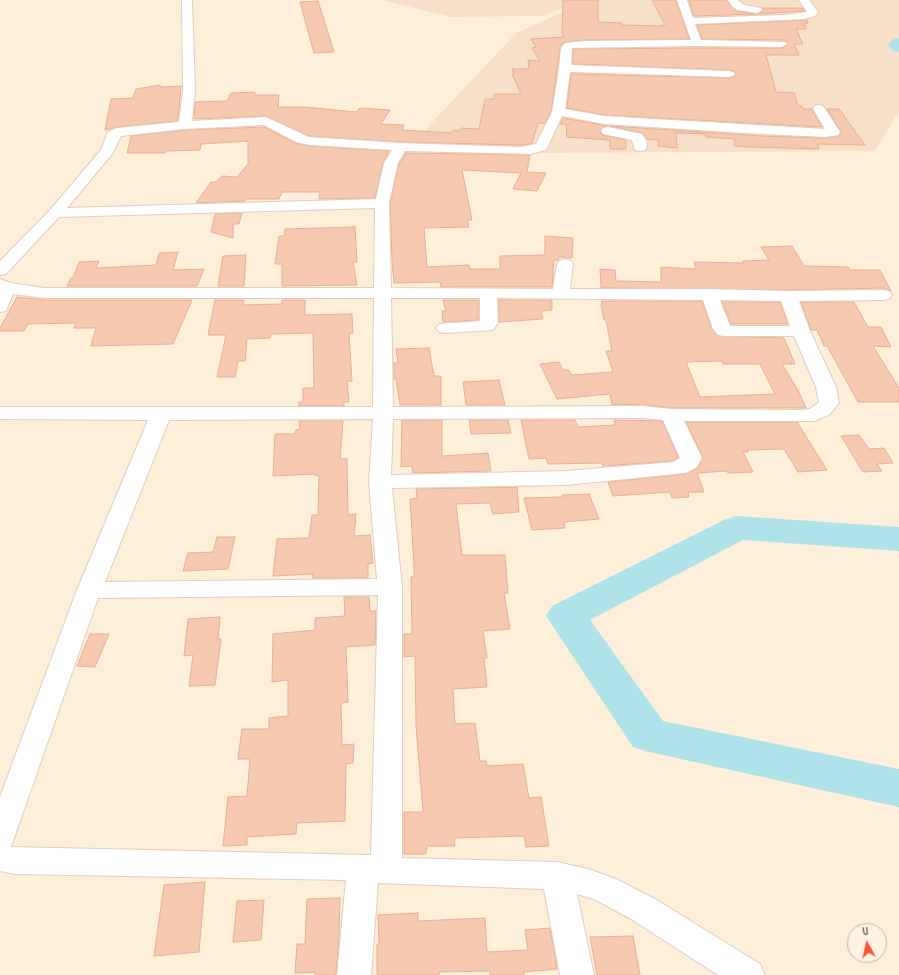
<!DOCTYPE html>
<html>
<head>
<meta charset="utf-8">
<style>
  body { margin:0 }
  #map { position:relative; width:899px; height:975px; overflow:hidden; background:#feefdb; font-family:"Sofia Sans Condensed",sans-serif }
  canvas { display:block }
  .north { position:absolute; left:847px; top:923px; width:40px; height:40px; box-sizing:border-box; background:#fff3e4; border:1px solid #c8b3a4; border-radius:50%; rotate:352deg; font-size:11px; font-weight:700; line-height:16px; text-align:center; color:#755243 }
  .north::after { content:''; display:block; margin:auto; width:14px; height:18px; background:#f55534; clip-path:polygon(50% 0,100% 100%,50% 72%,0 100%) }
</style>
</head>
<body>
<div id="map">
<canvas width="899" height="975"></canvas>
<div class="north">U</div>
</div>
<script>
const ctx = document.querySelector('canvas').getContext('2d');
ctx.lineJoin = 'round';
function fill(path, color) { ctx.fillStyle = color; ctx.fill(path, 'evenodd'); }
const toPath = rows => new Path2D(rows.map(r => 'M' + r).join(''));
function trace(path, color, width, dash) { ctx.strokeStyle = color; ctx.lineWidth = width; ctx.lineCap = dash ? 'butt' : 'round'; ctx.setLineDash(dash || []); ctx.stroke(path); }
fill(toPath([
  [382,0,582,0,543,16,451,17],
  [590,0,899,0,899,111,875,151,544,153,414,142,516,33]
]), '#f7e0c9');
fill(toPath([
  [899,38,899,52,893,51,888,45,893,39,899,38],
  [737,516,899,527,899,551,743,540,590,620,663,721,899,769,899,807,649,752,633,747,546,616,552,606,724,520,737,516]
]), '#afe3e9');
const building = toPath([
  [563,0,598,0,598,22,622,23,622,25,663,26,662,25,665,25,652,0,676,0,689,39,584,40,564,42,560,48,551,112,545,123,538,123,532,143,522,145,401,142,309,136,266,116,194,119,195,102,227,101,231,93,255,92,255,95,279,95,278,107,304,107,356,112,360,108,390,110,381,124,404,125,402,130,451,133,453,130,459,131,461,128,479,129,485,99,494,99,494,94,521,94,512,74,514,74,512,69,529,69,528,60,540,61,532,48,536,47,531,39,564,37,562,34,563,0],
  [689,0,727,0,736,11,756,14,694,16,689,0],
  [318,1,334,52,314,53,300,2,318,1],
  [763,8,803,8,804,11,757,14,763,11,763,8],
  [807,20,808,23,804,23,806,29,796,29,803,44,794,44,799,55,766,55,776,92,794,93,798,106,802,106,803,109,812,109,822,127,604,115,567,108,571,74,729,78,734,77,736,74,734,71,729,70,573,64,573,49,697,48,782,48,788,44,786,40,702,39,697,25,807,20],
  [160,85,160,87,181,86,178,121,117,127,105,130,111,99,133,98,136,89,160,85],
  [827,109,839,109,865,145,817,144,819,149,751,147,734,146,735,139,706,137,705,134,676,133,677,148,658,146,659,140,647,139,642,133,610,126,761,136,826,138,838,136,841,131,827,109],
  [563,118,607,126,603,127,600,130,602,135,626,140,626,149,610,149,610,140,567,137,566,124,560,124,563,118],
  [264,127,295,143,309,146,389,151,383,163,375,198,319,199,320,192,282,192,279,199,246,199,245,201,196,203,211,182,216,182,222,176,237,177,242,171,248,164,248,141,201,144,200,150,166,151,165,153,127,153,131,136,185,130,264,127],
  [406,153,530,155,527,172,546,173,537,191,513,189,521,173,462,170,472,220,467,220,469,227,424,228,427,267,469,265,470,269,500,269,500,256,545,255,545,236,573,238,572,258,559,257,558,260,554,260,552,287,441,287,440,282,394,283,392,261,390,203,399,164,406,153],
  [242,213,239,224,233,224,233,238,211,232,215,214,242,213],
  [355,227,357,262,353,262,357,285,282,286,282,264,275,264,279,236,284,236,285,229,355,227],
  [792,246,804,266,848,267,850,270,880,270,891,291,883,288,788,290,601,288,600,269,615,270,616,281,661,282,661,267,696,269,694,262,744,263,743,261,769,260,761,247,792,246],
  [178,252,173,270,204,269,197,286,67,286,71,278,73,278,79,262,99,261,96,268,156,265,159,253,178,252],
  [246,255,244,286,218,286,223,256,246,255],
  [17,297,44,300,192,300,173,344,91,346,96,328,74,328,76,323,28,324,24,331,0,331,0,328,17,297],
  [215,300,244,300,243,305,282,304,282,300,305,300,305,315,352,314,353,333,349,334,352,381,347,381,349,402,344,402,344,406,299,406,299,402,303,402,303,388,314,388,313,333,271,334,270,338,247,339,245,361,238,361,235,377,217,377,226,335,208,335,215,300],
  [443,300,478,300,478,320,443,322,442,311,446,311,443,300],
  [499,300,552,300,552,310,541,311,543,319,499,322,499,300],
  [602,301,702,301,712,329,718,336,784,338,795,364,782,364,798,390,806,408,671,408,642,404,612,405,610,394,557,399,540,364,559,362,563,370,569,370,571,375,613,372,606,351,612,351,606,320,604,320,601,304,602,304,602,301],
  [722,361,723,364,760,364,775,394,700,397,686,362,722,361],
  [722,302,780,302,788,324,731,324,722,302],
  [801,302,854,302,868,327,881,327,891,347,873,346,899,388,899,402,858,402,827,346,824,346,817,330,811,330,801,302],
  [429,348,434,376,441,376,441,405,400,405,396,379,394,379,394,363,398,363,396,349,429,348],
  [499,380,505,405,466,405,463,382,499,380],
  [402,420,442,420,442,456,488,453,491,471,413,473,412,466,401,467,402,420],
  [469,420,508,420,511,433,471,434,469,420],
  [521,420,575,420,578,427,615,425,614,420,662,421,678,457,673,461,603,466,602,463,548,464,546,458,529,459,521,420],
  [299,421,343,421,340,459,347,459,348,515,356,514,354,536,370,535,373,563,368,564,368,578,312,578,313,574,273,576,277,539,309,538,312,515,318,515,319,475,315,476,315,474,273,476,275,434,295,434,296,430,300,429,299,421],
  [686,422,797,422,827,470,798,472,784,449,747,450,748,452,743,452,753,472,728,473,727,471,697,473,704,492,688,492,689,497,672,498,670,492,613,496,608,482,686,474,698,468,703,457,686,422],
  [859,435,869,449,884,448,893,463,877,464,882,471,863,472,841,436,859,435],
  [517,487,519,512,493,514,490,503,456,504,462,555,505,555,508,593,504,593,510,629,483,631,487,658,484,658,487,687,453,689,455,724,475,723,480,761,486,761,487,766,523,764,529,798,541,797,549,846,526,847,524,836,454,838,455,846,427,846,426,854,404,854,404,812,423,812,416,726,415,656,404,657,404,634,412,634,411,577,414,577,414,565,410,499,417,498,416,489,517,487],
  [589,494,599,519,564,522,565,528,532,530,524,498,563,497,562,495,589,494],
  [217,537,235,537,228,569,183,571,188,553,213,552,217,537],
  [344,597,369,597,370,611,376,611,375,645,346,647,348,702,341,703,342,745,354,744,353,763,346,764,345,821,297,823,296,834,247,837,247,845,223,846,228,797,247,796,250,759,238,759,242,729,269,729,269,718,288,716,288,680,272,682,273,634,315,630,315,618,345,616,344,597],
  [220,617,218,639,221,639,215,685,189,686,193,655,184,656,188,619,220,617],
  [90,634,109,634,95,667,77,666,90,634],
  [205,882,199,952,154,956,164,885,205,882],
  [340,898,339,935,336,975,315,975,315,972,295,973,297,944,305,944,307,899,340,898],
  [264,900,261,940,233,942,237,901,264,900],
  [418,913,418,921,485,918,487,952,528,950,525,930,550,928,557,969,524,972,524,975,490,975,490,971,439,972,439,975,377,975,377,944,379,944,378,915,418,913],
  [633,936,640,975,597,975,590,937,633,936]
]);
fill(building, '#f6c9b1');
trace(building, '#eaae90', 1);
const street = toPath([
  [182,0,192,0,195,90,192,121,266,117,309,137,401,143,522,147,536,144,552,112,559,68,561,48,565,43,584,41,691,40,677,0,687,0,693,18,783,15,807,12,799,0,809,0,818,12,815,16,805,19,695,24,701,40,786,42,787,44,782,47,697,46,572,48,571,65,729,71,733,72,735,74,733,76,729,77,570,72,565,109,604,116,825,129,813,109,815,106,819,105,823,106,825,109,840,132,838,135,826,137,761,134,604,124,562,116,546,150,530,154,405,151,398,163,389,203,391,288,553,289,557,264,559,261,565,259,571,261,573,264,570,289,709,289,788,291,883,290,889,291,892,295,889,299,883,300,799,301,810,331,836,387,839,403,829,415,814,421,684,421,702,458,697,467,686,473,566,485,392,488,402,587,402,858,557,862,588,869,616,879,655,899,760,964,765,975,718,975,631,919,594,899,577,894,594,975,560,975,544,889,378,883,371,975,337,975,346,880,15,874,0,871,0,797,77,590,148,420,0,419,0,407,373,407,374,298,44,298,13,294,6,311,0,312,0,279,11,283,44,288,374,288,375,208,59,217,6,274,0,275,0,261,50,210,101,150,108,132,117,128,179,122,183,90,182,0],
  [264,125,296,142,309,145,392,150,384,163,376,199,67,208,112,154,121,136,185,129,264,125],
  [391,298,480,298,480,321,439,324,436,328,439,332,445,333,493,330,498,323,497,298,703,300,713,329,718,335,724,336,794,336,816,387,819,402,810,409,800,410,671,409,642,406,393,407,391,298],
  [720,300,781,301,790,326,730,326,720,300],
  [642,418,663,420,680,458,673,462,566,471,391,475,393,419,642,418],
  [373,419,369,482,377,579,105,582,169,420,373,419],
  [378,595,371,855,11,847,98,598,378,595],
  [728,0,738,0,744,5,761,8,762,10,757,13,737,10,733,7,728,0],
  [608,127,642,134,646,140,647,147,645,150,640,151,635,150,632,140,603,134,601,131,603,128,608,127]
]);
trace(street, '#e4ccba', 2);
fill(street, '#fff');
</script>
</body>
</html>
